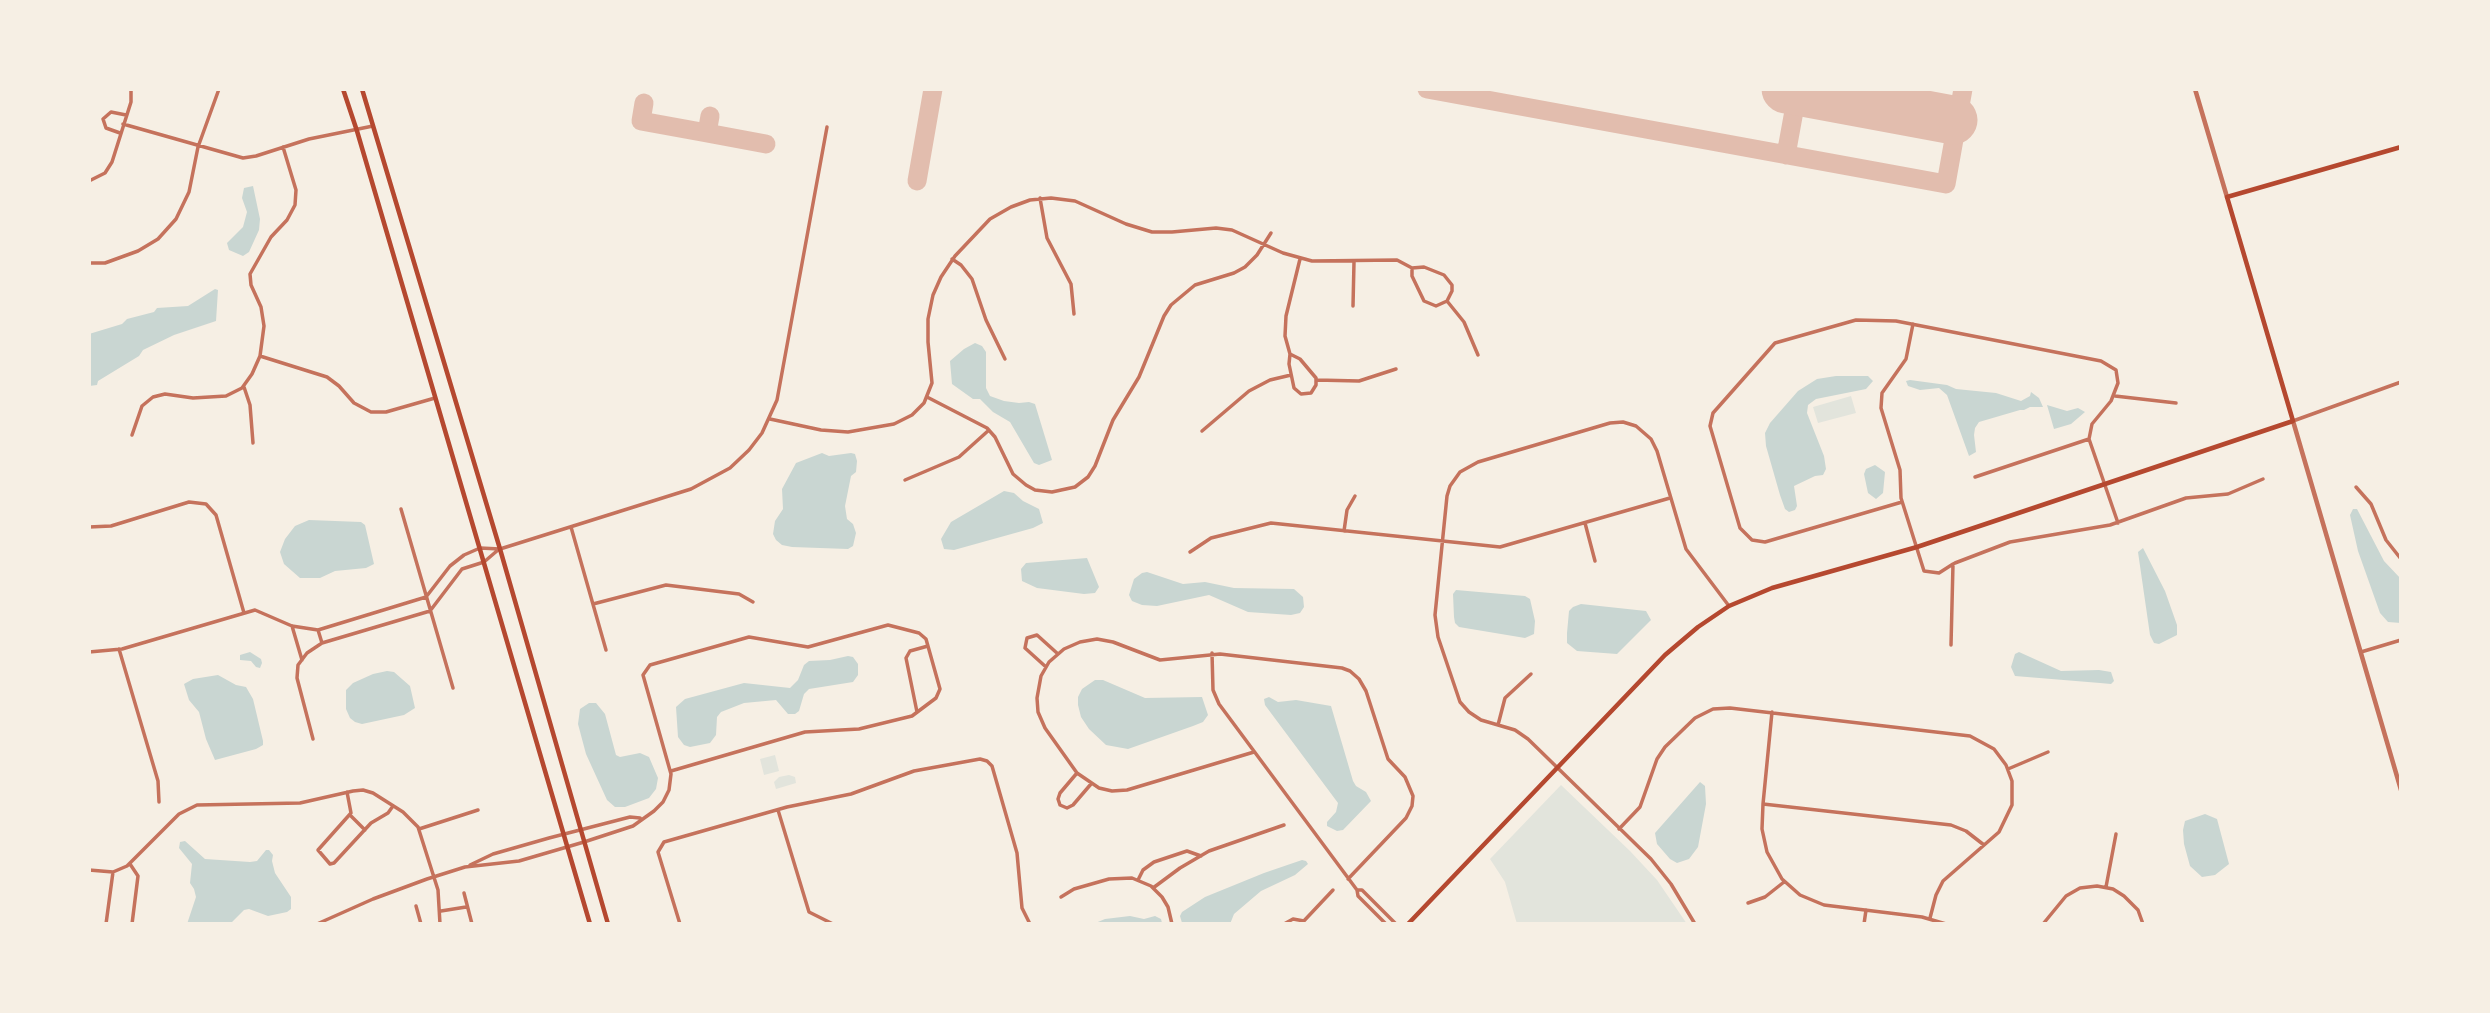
<!DOCTYPE html>
<html>
<head>
<meta charset="utf-8">
<style>
  body { margin:0 }
  #map { position:relative; width:2490px; height:1013px; overflow:hidden; background:#f6efe4; font-family:Montserrat,sans-serif }
  canvas { display:block }
  .frame { position:absolute; inset:0; border:91px solid #f6efe4; pointer-events:none }
</style>
</head>
<body>
<div id="map">
<canvas width="2490" height="1013"></canvas>
<div class="frame"></div>
</div>
<script>
const ctx = document.querySelector('canvas').getContext('2d');
ctx.lineJoin = 'round';
function fill(path, color) { ctx.fillStyle = color; ctx.fill(path, 'evenodd'); }
const toPath = rows => new Path2D(rows.map(r => 'M' + r).join(''));
function trace(path, color, width, dash) { ctx.strokeStyle = color; ctx.lineWidth = width; ctx.lineCap = dash ? 'butt' : 'round'; ctx.setLineDash(dash || []); ctx.stroke(path); }
fill(toPath([
  [1851,396,1856,413,1818,423,1813,407],
  [775,755,779,771,764,775,760,759],
  [789,775,795,777,796,783,776,789,774,782,779,777],
  [1561,785,1630,851,1657,880,1687,924,1517,924,1505,882,1490,859]
]), '#e2e4dc');
fill(toPath([
  [253,186,260,219,259,230,249,252,243,256,229,250,227,243,243,227,247,212,242,198,244,188],
  [215,289,218,290,216,321,174,335,143,350,139,356,98,381,97,385,89,386,89,334,122,324,127,319,154,312,157,308,188,306],
  [975,343,982,346,986,352,986,388,990,396,1004,401,1019,403,1029,402,1035,404,1052,460,1039,465,1034,463,1010,422,993,412,980,399,973,399,952,384,950,361,964,349],
  [1836,376,1868,376,1873,381,1866,389,1816,399,1808,405,1807,413,1824,456,1826,469,1823,475,1815,476,1794,486,1797,506,1795,510,1789,512,1785,509,1780,495,1766,446,1765,433,1770,423,1798,391,1817,379],
  [1910,380,1947,385,1956,389,1996,393,2021,401,2030,396,2031,392,2039,398,2043,407,2030,407,2024,410,2020,410,1979,422,1975,428,1974,435,1976,452,1969,456,1947,395,1939,388,1920,390,1908,386,1906,381],
  [2047,405,2067,411,2078,408,2085,412,2071,424,2054,429],
  [822,453,829,456,851,453,855,454,857,461,856,472,851,476,845,506,847,519,853,524,856,533,853,546,848,549,792,547,782,545,776,540,773,534,775,521,783,509,782,489,796,463],
  [1875,465,1885,472,1883,493,1876,499,1868,493,1864,474,1866,469],
  [1004,491,1014,493,1023,501,1039,509,1043,523,1033,528,954,550,944,549,941,539,951,522],
  [2353,509,2357,509,2384,561,2401,579,2401,623,2388,622,2380,613,2358,551,2350,515],
  [309,520,361,522,365,525,374,564,366,568,335,571,320,578,300,578,284,564,280,552,285,539,295,526],
  [2143,548,2165,591,2177,625,2177,635,2159,644,2154,643,2150,635,2138,552],
  [1087,558,1099,587,1095,593,1084,594,1037,588,1022,581,1021,569,1026,563],
  [1147,572,1183,584,1205,582,1234,588,1294,589,1303,597,1304,607,1300,613,1291,615,1248,612,1209,595,1157,606,1142,605,1132,601,1129,595,1134,579,1142,573],
  [1456,590,1525,596,1530,599,1535,621,1534,634,1525,638,1459,627,1455,623,1454,617,1453,594],
  [1581,604,1646,611,1651,620,1617,654,1577,651,1567,643,1567,633,1569,611,1573,607],
  [250,652,261,659,262,663,260,668,256,667,251,661,240,660,240,655],
  [2019,652,2061,671,2099,670,2111,672,2114,681,2111,684,2100,683,2015,676,2011,667,2015,654],
  [848,656,853,657,858,664,858,675,853,682,809,689,804,694,799,711,795,714,788,714,776,700,744,703,721,712,717,717,716,735,710,743,690,747,684,745,678,737,676,707,685,699,744,683,790,688,798,680,804,665,809,661,830,660],
  [387,671,394,672,410,686,415,708,404,715,362,724,355,722,350,718,346,709,346,690,353,683,373,674],
  [218,675,236,685,246,687,253,699,263,741,263,745,256,749,215,760,206,739,199,712,189,700,184,684,193,679],
  [1095,680,1103,680,1145,698,1202,697,1208,715,1203,722,1193,726,1128,749,1106,745,1089,729,1081,717,1078,705,1078,697,1082,689],
  [1269,697,1278,702,1296,700,1331,706,1353,781,1356,786,1366,792,1371,801,1343,830,1337,831,1327,826,1327,822,1336,812,1338,803,1265,705,1264,699],
  [589,703,596,703,605,714,616,755,620,757,640,753,649,757,658,778,656,789,649,798,625,807,615,807,607,800,586,754,578,724,580,709],
  [1700,782,1705,786,1706,804,1698,847,1689,859,1677,863,1670,859,1657,844,1655,833],
  [2205,814,2217,819,2229,864,2215,875,2202,877,2190,866,2184,844,2183,830,2185,821],
  [185,841,205,859,250,862,257,861,266,850,269,850,273,855,272,861,275,873,291,897,291,909,287,912,268,916,249,909,244,910,230,924,187,924,196,897,194,889,190,883,192,864,179,848,180,842],
  [1302,860,1306,861,1308,864,1295,875,1261,891,1234,914,1230,924,1182,923,1180,916,1182,912,1205,897,1264,873],
  [1130,916,1144,919,1155,916,1161,919,1162,923,1093,924,1105,919]
]), '#c9d6d2');
trace(toPath([
  [1427,89,1946,184,1963,89],
  [644,103,641,121,707,133],
  [710,116,707,133,766,144],
  [1786,155,1798,89],
  [917,181,933,89]
]), '#e2bdae', 19);
trace(toPath([
  [1786,89,1953,120]
]), '#e2bdae', 49);
trace(toPath([
  [123,124,243,158,256,156,309,139,373,126],
  [120,133,106,128,103,119,111,112,126,115],
  [89,181,105,173,112,162,131,102,131,89],
  [1040,198,1047,238,1071,284,1074,314],
  [952,259,961,265,972,279,986,320,1005,359],
  [89,263,105,263,138,251,158,239,176,219,189,192,198,147,219,89],
  [1412,268,1412,276,1424,301,1436,306,1447,301],
  [1447,301,1464,322,1478,355],
  [1353,306,1354,262],
  [1913,324,1906,359,1882,393,1881,408,1900,470,1901,498,1924,571,1939,573,1953,564],
  [1290,354,1300,359,1316,378,1316,385,1311,393,1301,394,1294,388,1289,364,1290,354,1285,336,1286,316,1300,259],
  [260,356,327,377,339,386,354,403,371,412,386,412,435,398],
  [1316,380,1359,381,1396,369],
  [244,387,250,405,253,443],
  [2115,396,2176,403],
  [927,397,987,428,995,437,1013,474,1026,485,1035,490,1052,492,1075,487,1088,477,1095,466,1113,420,1139,377,1164,316,1171,305,1195,285,1234,273,1245,267,1257,255,1271,233],
  [770,419,821,430,848,432,894,424,912,415,924,403,932,383,928,342,928,319,933,295,941,277,955,256,990,219,1011,207,1030,200,1051,198,1075,201,1126,224,1152,232,1172,232,1216,228,1232,230,1283,253,1312,261,1397,260,1412,268,1424,267,1444,275,1452,285,1452,291,1447,301],
  [2293,421,2401,382],
  [1202,431,1249,391,1270,380,1291,375],
  [132,435,142,406,153,397,165,394,193,398,226,396,242,388,252,374,260,356,264,326,261,307,251,285,250,274,271,237,287,220,295,205,296,190,283,147],
  [1975,477,2089,439],
  [905,480,959,457,989,430],
  [2356,487,2371,504,2386,540,2401,559],
  [1902,502,1765,542,1752,540,1740,528,1710,426,1713,413,1775,343,1856,320,1896,321,2101,361,2116,370,2118,383,2111,401,2092,424,2089,439,2118,523],
  [401,509,453,688],
  [1585,523,1595,561],
  [89,527,111,526,189,502,206,504,216,515,244,613],
  [571,527,606,650],
  [1344,531,1347,510,1355,496],
  [1190,552,1211,538,1271,523,1500,547,1670,498],
  [593,604,666,585,739,594,753,602],
  [292,626,302,660],
  [318,630,322,643],
  [1951,645,1953,564,1955,563,2010,542,2110,525,2186,498,2228,494,2263,479],
  [119,649,158,781,159,802],
  [89,652,122,649,255,610,292,626,318,630,426,597,450,566,464,555,480,548,500,549,691,489,730,468,749,450,762,433,777,400,827,127],
  [2361,652,2401,640],
  [1212,653,1213,690,1219,704,1357,890,1358,896,1386,924],
  [1046,667,1025,648,1027,638,1037,635,1058,654],
  [917,712,906,658,910,651,928,646],
  [1772,712,1763,804,1762,829,1767,852,1782,879,1800,895,1824,905,1922,917,1946,924],
  [1498,725,1505,698,1531,674],
  [313,739,297,678,298,665,307,653,322,643,430,611,462,569,484,562,498,550],
  [1254,752,1127,790,1112,791,1099,788,1077,773,1045,728,1038,712,1037,698,1041,676,1049,662,1064,649,1080,642,1097,639,1113,642,1160,660,1220,654,1342,668,1350,671,1359,679,1366,691,1388,759,1405,777,1413,796,1412,806,1406,818,1348,879],
  [2008,769,2048,752],
  [1077,773,1060,793,1058,799,1060,805,1067,808,1073,805,1091,784],
  [347,792,351,813,318,850,330,864,334,863,371,823,388,813,393,806],
  [1763,804,1951,825,1966,831,1984,845],
  [778,810,809,912,833,924],
  [350,815,365,830],
  [419,829,478,810],
  [1619,829,1640,807,1657,759,1665,747,1695,718,1713,709,1730,708,1970,736,1994,749,2006,765,2012,781,2012,805,1999,832,1943,881,1936,895,1930,918],
  [130,864,138,876,132,924],
  [470,865,493,854,549,838,630,817,640,818],
  [89,870,113,872,127,866,179,814,197,805,300,803,353,791,363,790,373,793,403,812,418,827,438,890,440,924],
  [1138,880,1143,870,1154,862,1187,851,1201,856],
  [2106,887,2116,834],
  [1153,888,1180,868,1209,851,1284,825],
  [1357,890,1362,890,1396,924],
  [464,893,472,924],
  [1061,897,1074,889,1109,879,1132,878,1151,886,1162,897,1168,907,1172,924],
  [1748,903,1765,897,1784,882],
  [416,906,421,924],
  [441,911,466,907],
  [106,924,113,872],
  [317,924,373,899,427,879,465,867,519,861,584,842,633,826,654,811,663,802,669,790,671,774,643,675,650,665,749,637,808,647,888,625,919,633,926,639,940,689,936,698,912,716,859,729,805,732,671,771],
  [680,924,658,852,664,842,787,807,851,794,914,771,980,759,987,761,992,766,1017,853,1022,908,1030,924],
  [1284,924,1293,919,1304,921],
  [1301,924,1333,890],
  [1695,924,1671,884,1651,859,1528,739,1515,730,1481,720,1469,712,1460,702,1438,637,1435,615,1447,496,1450,486,1460,472,1478,462,1610,423,1623,422,1636,426,1651,439,1657,451,1686,549,1729,606],
  [1864,924,1866,910],
  [2043,924,2066,896,2080,888,2097,886,2113,889,2124,896,2138,910,2143,924]
]), '#c5725c', 3.5);
trace(toPath([
  [2195,89,2227,197],
  [2293,421,2401,790]
]), '#c5725c', 4.5);
trace(toPath([
  [343,89,357,131,590,924],
  [362,89,500,549,608,924],
  [1408,924,1665,655,1698,627,1729,606,1772,588,1917,547,2293,421,2227,197,2401,147]
]), '#b5482f', 4.5);
</script>
</body>
</html>
